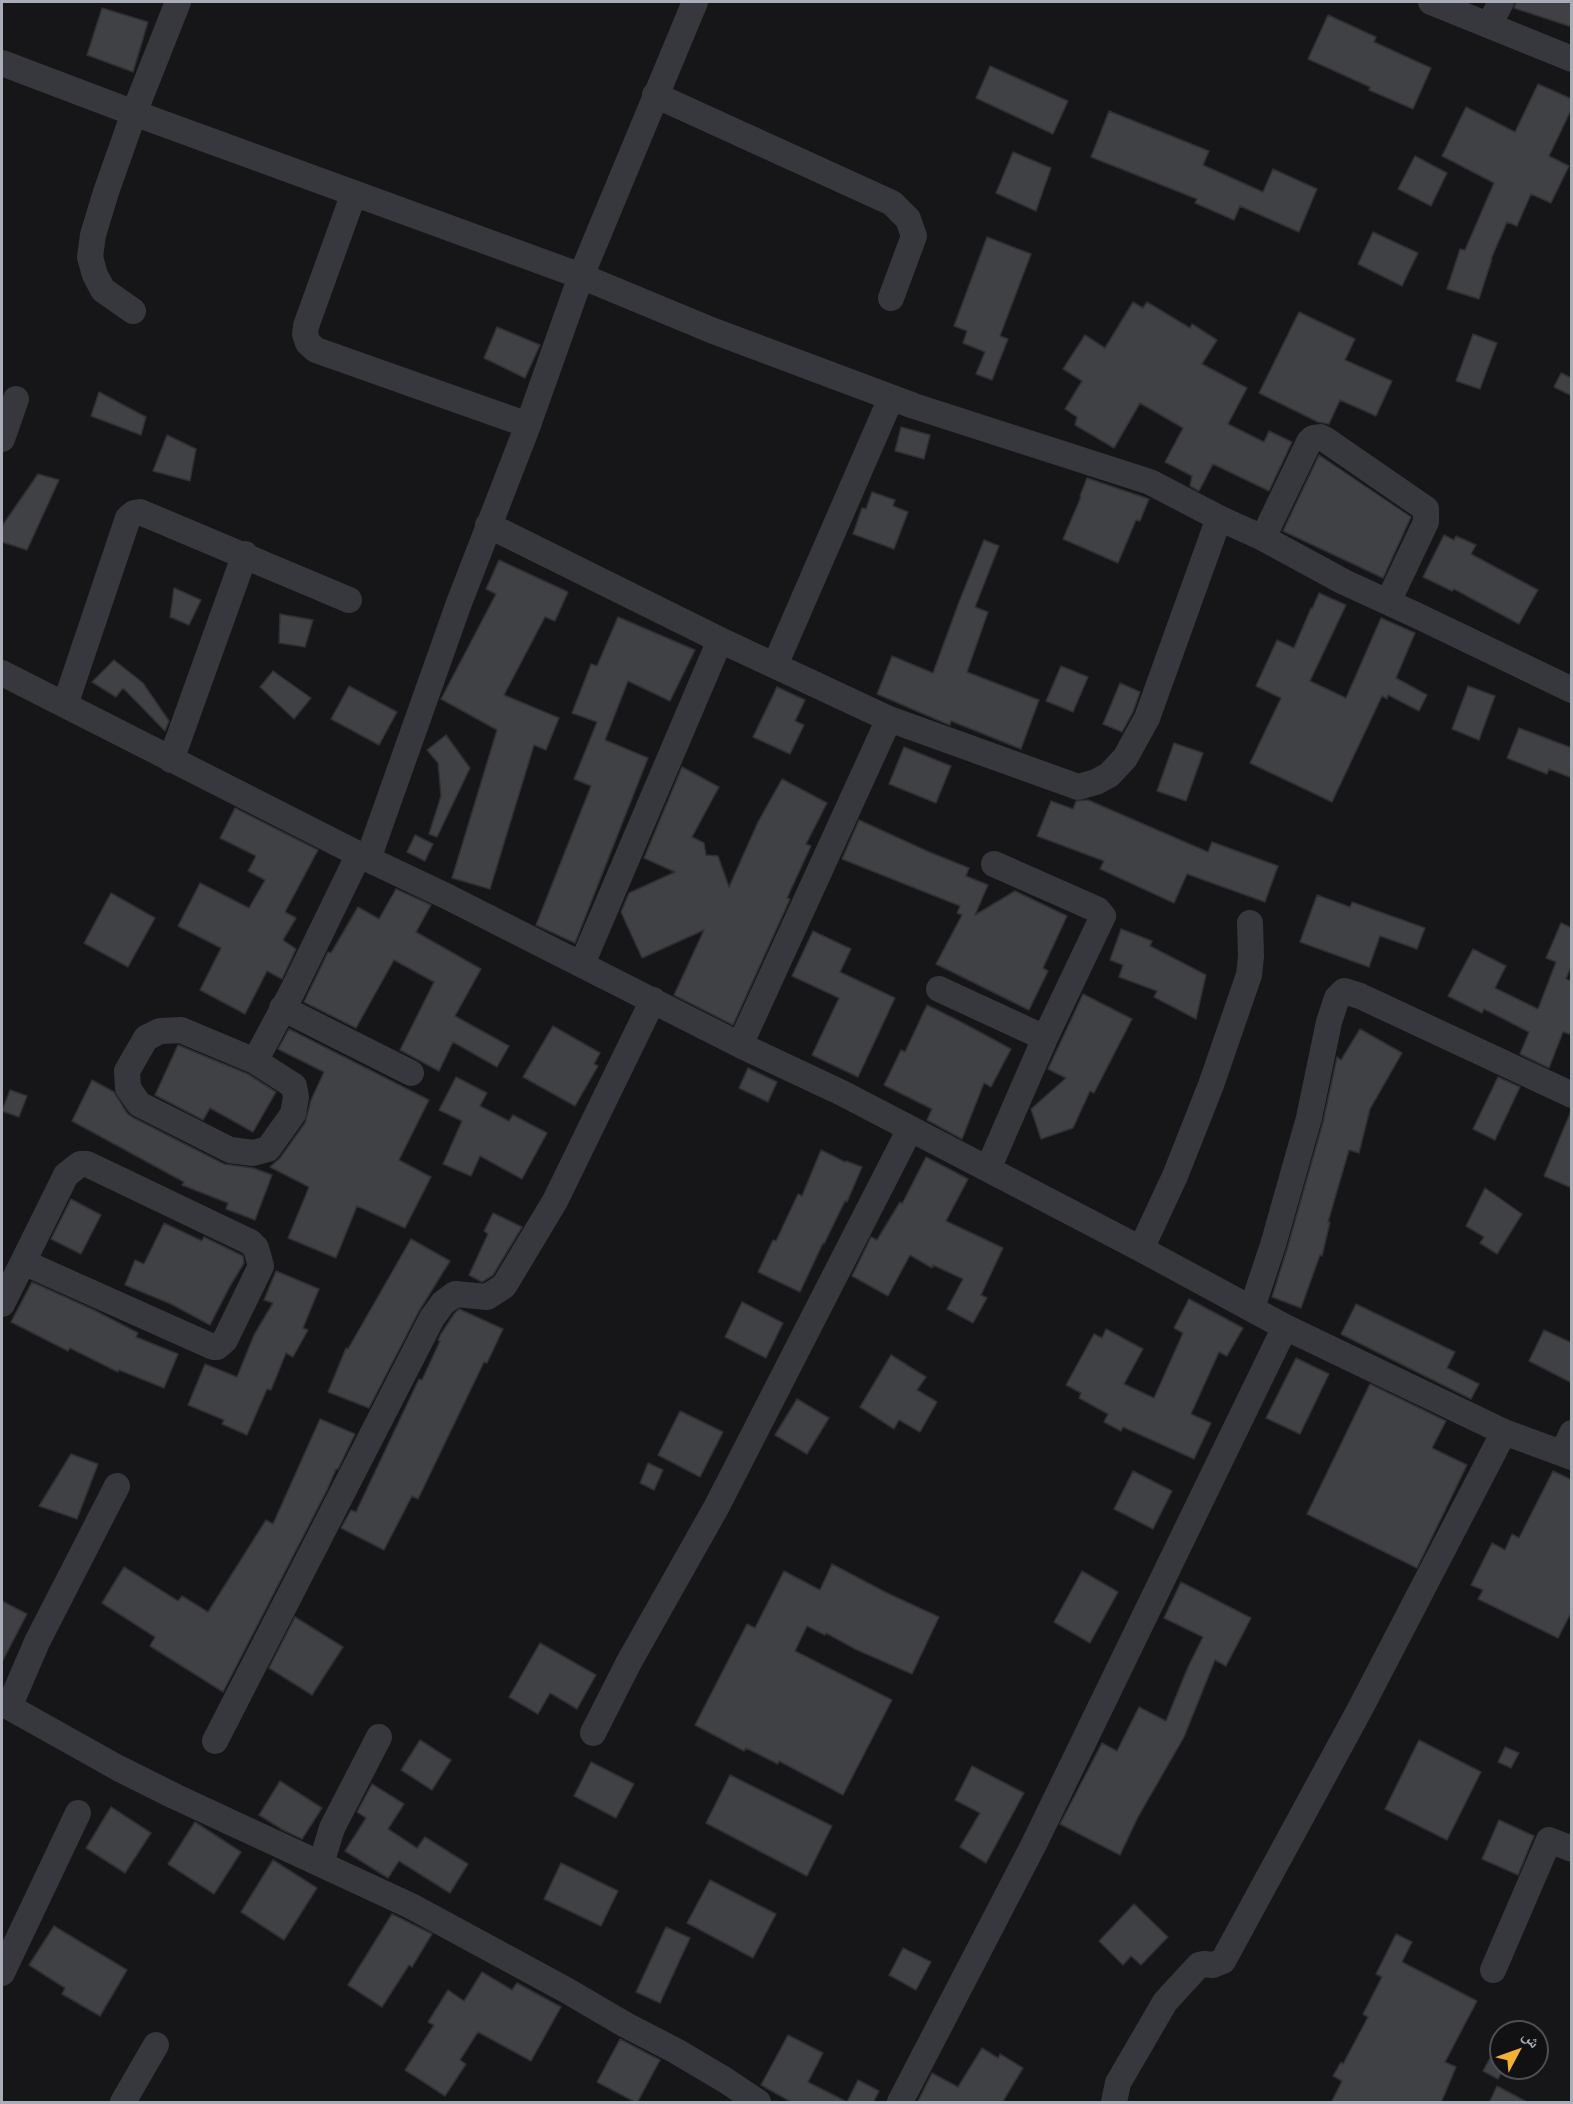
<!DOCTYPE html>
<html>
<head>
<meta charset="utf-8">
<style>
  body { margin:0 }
  #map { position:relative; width:1573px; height:2104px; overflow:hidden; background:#161618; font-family:Cabin,"Noto Naskh Arabic",sans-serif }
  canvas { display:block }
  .frame { position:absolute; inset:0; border:3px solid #a8adb8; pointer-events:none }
  .north { position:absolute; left:1489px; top:2020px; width:60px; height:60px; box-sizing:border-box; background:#111113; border:2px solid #4d4f55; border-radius:50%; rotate:49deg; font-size:16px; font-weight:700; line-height:24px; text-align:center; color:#a8adb8 }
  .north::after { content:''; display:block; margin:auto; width:21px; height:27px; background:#f2b134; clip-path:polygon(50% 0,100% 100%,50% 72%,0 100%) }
</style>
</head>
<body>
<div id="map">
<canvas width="1573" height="2104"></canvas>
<div class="frame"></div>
<div class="north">ش</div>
</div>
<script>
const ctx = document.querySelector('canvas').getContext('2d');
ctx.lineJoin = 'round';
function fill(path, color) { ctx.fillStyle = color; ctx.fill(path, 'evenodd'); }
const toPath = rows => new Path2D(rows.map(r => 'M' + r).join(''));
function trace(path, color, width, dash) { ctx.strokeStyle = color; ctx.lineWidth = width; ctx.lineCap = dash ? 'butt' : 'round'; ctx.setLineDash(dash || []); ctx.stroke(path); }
const building = toPath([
  [1516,2,1572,2,1572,27,1514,8,1516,2],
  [102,8,148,22,133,72,87,55,102,8],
  [1328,15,1376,37,1374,42,1431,68,1413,109,1369,90,1370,87,1308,59,1328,15],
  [990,66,1068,101,1053,134,976,98,990,66],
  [1538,84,1572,99,1572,108,1549,156,1569,166,1551,203,1531,194,1517,226,1507,222,1491,259,1492,259,1479,299,1447,289,1460,249,1465,250,1494,183,1442,156,1466,107,1515,132,1538,84],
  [1109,111,1209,151,1203,165,1263,192,1273,169,1317,189,1299,232,1240,206,1234,220,1195,203,1197,199,1091,157,1109,111],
  [1013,152,1051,168,1036,211,996,193,1013,152],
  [1415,156,1447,173,1431,206,1398,189,1415,156],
  [1373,232,1418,253,1402,286,1358,264,1373,232],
  [987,237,1031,254,1000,336,1008,339,992,380,976,374,985,352,963,343,967,331,954,326,987,237],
  [1133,302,1143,308,1147,302,1190,328,1192,324,1217,340,1202,364,1247,388,1228,424,1264,442,1269,431,1292,442,1269,491,1213,464,1199,491,1190,486,1192,476,1165,462,1183,428,1140,403,1114,448,1075,425,1077,417,1065,409,1082,381,1063,369,1085,335,1105,348,1133,302],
  [1299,312,1355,339,1345,360,1392,381,1376,416,1340,400,1329,424,1318,422,1259,393,1299,312],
  [497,327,540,345,525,378,484,358,497,327],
  [1473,334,1497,343,1480,389,1456,381,1473,334],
  [1561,373,1572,378,1572,396,1554,387,1561,373],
  [99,392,146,417,141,435,91,416,99,392],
  [901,427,930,435,924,459,895,451,901,427],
  [167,435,196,449,190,481,153,471,167,435],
  [1319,455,1411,517,1383,578,1283,531,1319,455],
  [38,474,59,480,27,550,2,542,2,526,38,474],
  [1087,478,1149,499,1140,521,1136,520,1118,563,1063,539,1081,497,1080,496,1087,478],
  [872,492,895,500,893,506,908,512,894,549,853,534,862,508,866,509,872,492],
  [1444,535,1454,540,1456,536,1476,545,1471,554,1538,590,1519,624,1454,589,1452,591,1423,577,1444,535],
  [984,540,999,546,975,607,988,612,967,672,1039,700,1021,749,951,721,950,725,947,724,877,694,892,656,933,673,959,602,984,540],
  [499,560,568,592,555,621,545,617,504,695,559,718,546,750,534,745,490,889,452,878,497,730,441,699,496,594,486,589,499,560],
  [174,588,201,600,189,625,170,617,174,588],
  [1319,593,1346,605,1310,681,1346,698,1381,618,1415,633,1396,678,1427,695,1419,711,1388,695,1387,699,1382,696,1332,802,1250,763,1281,698,1256,686,1277,640,1294,648,1311,608,1312,609,1319,593],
  [280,614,313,620,305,647,279,643,280,614],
  [618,617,695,650,670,701,628,681,605,740,648,758,575,943,536,925,591,786,574,779,597,722,572,713,591,664,597,666,618,617],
  [114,660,143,683,169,721,165,731,123,688,116,697,92,682,114,660],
  [1061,666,1088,677,1073,712,1046,701,1061,666],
  [273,671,311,698,294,719,260,687,273,671],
  [1120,683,1140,692,1133,712,1122,732,1103,724,1120,683],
  [349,686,397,712,379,745,331,719,349,686],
  [1468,686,1495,696,1479,740,1452,729,1468,686],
  [777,687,805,700,795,721,804,725,790,754,753,737,777,687],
  [1519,728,1572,748,1572,778,1549,769,1547,774,1507,758,1519,728],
  [446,735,470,768,437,837,429,834,441,796,438,763,427,750,446,735],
  [1174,743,1203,753,1186,801,1157,791,1174,743],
  [904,747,951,766,936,803,889,784,904,747],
  [682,767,719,787,692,837,704,843,706,855,718,856,729,887,758,822,782,779,827,803,806,844,811,846,787,898,790,899,733,1025,674,995,704,930,642,958,621,912,629,893,675,872,644,858,682,767],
  [1088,800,1208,852,1212,842,1278,866,1265,902,1187,874,1174,903,1100,869,1104,861,1037,836,1051,801,1073,809,1076,801,1088,800],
  [235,808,318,850,285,912,296,918,283,940,296,949,282,979,267,971,245,1014,200,990,221,948,178,926,200,883,249,908,265,880,248,871,256,856,220,838,235,808],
  [859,820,929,852,969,868,966,876,988,885,975,915,1015,891,1067,916,1043,968,1048,971,1029,1010,936,964,962,915,957,913,960,906,842,859,859,820],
  [415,835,433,844,425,861,407,852,415,835],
  [396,889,431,905,416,932,481,969,455,1016,509,1046,497,1067,453,1042,439,1071,400,1050,434,982,394,960,356,1028,304,1002,328,952,331,953,358,907,379,919,396,889],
  [111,893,155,918,128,967,84,943,111,893],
  [1317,895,1350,907,1352,902,1425,928,1417,949,1380,936,1369,967,1300,942,1317,895],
  [1561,923,1572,928,1572,964,1566,979,1572,981,1572,1035,1563,1032,1549,1068,1520,1054,1529,1032,1484,1009,1482,1013,1448,996,1473,949,1506,966,1495,988,1538,1009,1556,962,1546,958,1561,923],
  [1121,929,1152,941,1150,946,1206,975,1196,1019,1154,997,1157,991,1119,977,1123,965,1110,960,1121,929],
  [813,931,851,949,840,972,895,998,858,1077,812,1055,839,998,792,976,813,931],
  [1083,994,1132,1019,1094,1093,1090,1091,1073,1128,1041,1139,1031,1109,1066,1078,1048,1069,1083,994],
  [927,1005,963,1023,1011,1049,991,1087,984,1083,962,1139,927,1120,932,1109,884,1085,901,1050,905,1052,927,1005],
  [553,1026,600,1053,594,1064,598,1066,575,1106,523,1077,553,1026],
  [289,1029,429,1100,399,1160,431,1177,405,1228,357,1206,336,1258,288,1238,309,1187,270,1167,280,1158,305,1123,311,1100,324,1072,278,1049,289,1029],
  [1360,1029,1402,1053,1370,1109,1359,1153,1349,1150,1328,1222,1330,1222,1322,1256,1320,1255,1301,1308,1272,1297,1287,1249,1323,1122,1337,1057,1341,1060,1360,1029],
  [178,1045,248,1074,276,1092,253,1132,210,1108,203,1120,155,1095,178,1045],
  [748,1068,777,1082,768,1102,739,1088,748,1068],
  [456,1077,487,1093,480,1106,509,1121,513,1115,547,1133,522,1179,480,1156,471,1176,443,1164,462,1121,439,1110,456,1077],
  [1498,1077,1520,1087,1495,1140,1473,1129,1498,1077],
  [92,1080,114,1092,127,1113,132,1117,224,1164,253,1168,272,1175,255,1220,226,1209,228,1203,182,1185,184,1182,72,1121,92,1080],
  [10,1090,27,1096,19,1117,2,1111,10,1090],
  [1571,1111,1572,1111,1572,1188,1544,1176,1571,1111],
  [821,1150,845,1162,846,1161,862,1167,847,1202,845,1201,824,1244,823,1243,800,1292,758,1272,773,1240,776,1241,798,1194,802,1196,821,1150],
  [926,1157,968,1179,946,1221,1003,1248,981,1295,987,1298,973,1323,947,1309,963,1279,933,1265,932,1268,910,1255,888,1296,852,1276,871,1237,877,1240,900,1202,902,1204,926,1157],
  [1485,1188,1522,1214,1497,1254,1480,1243,1484,1237,1466,1226,1485,1188],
  [71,1199,101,1215,81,1254,51,1239,71,1199],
  [493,1213,522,1227,493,1275,482,1282,469,1275,488,1234,484,1231,493,1213],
  [164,1223,202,1241,204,1237,243,1256,244,1263,230,1286,210,1325,171,1304,125,1285,135,1260,144,1264,164,1223],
  [411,1239,450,1261,419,1311,369,1408,328,1392,346,1348,348,1349,411,1239],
  [276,1271,319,1289,303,1328,308,1330,293,1357,286,1353,271,1390,267,1389,247,1435,222,1424,224,1420,188,1405,205,1364,237,1377,254,1335,273,1303,264,1300,276,1271],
  [32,1282,94,1310,138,1333,136,1337,178,1354,164,1388,119,1370,118,1372,70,1348,68,1351,11,1322,32,1282],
  [1189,1299,1243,1328,1227,1356,1219,1352,1191,1414,1211,1423,1194,1459,1123,1427,1121,1431,1104,1422,1108,1414,1079,1398,1081,1393,1066,1385,1094,1334,1102,1338,1106,1329,1143,1349,1124,1384,1154,1398,1183,1333,1174,1328,1189,1299],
  [742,1302,783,1323,766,1358,725,1337,742,1302],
  [1356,1304,1455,1352,1447,1368,1479,1384,1471,1399,1341,1334,1356,1304],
  [459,1309,503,1329,487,1363,484,1362,418,1499,412,1496,384,1550,341,1528,351,1510,356,1512,419,1379,422,1380,440,1341,438,1340,441,1334,454,1314,459,1309],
  [1544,1330,1572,1343,1572,1383,1529,1361,1544,1330],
  [891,1355,926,1377,917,1390,937,1402,920,1432,899,1420,894,1429,860,1407,891,1355],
  [1296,1358,1329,1374,1300,1434,1266,1418,1296,1358],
  [1370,1384,1446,1421,1432,1448,1467,1465,1417,1568,1307,1514,1370,1384],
  [797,1399,829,1418,807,1454,775,1435,797,1399],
  [680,1411,723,1432,700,1477,658,1455,680,1411],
  [320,1419,355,1434,338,1469,336,1469,327,1490,223,1692,150,1646,155,1637,102,1603,124,1567,178,1601,182,1596,208,1612,266,1520,273,1524,320,1419],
  [71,1454,98,1464,77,1519,39,1506,71,1454],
  [648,1463,663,1470,654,1490,640,1483,648,1463],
  [1133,1471,1172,1491,1153,1529,1114,1509,1133,1471],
  [1553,1471,1572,1480,1572,1611,1558,1638,1478,1599,1483,1590,1471,1585,1492,1543,1505,1550,1512,1534,1519,1538,1553,1471],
  [832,1564,887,1593,939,1617,912,1674,855,1649,826,1633,825,1635,807,1626,795,1651,892,1700,843,1795,779,1761,778,1764,746,1748,744,1751,695,1725,747,1624,755,1628,784,1571,820,1590,832,1564],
  [1082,1571,1118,1592,1090,1643,1054,1622,1082,1571],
  [1181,1582,1251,1618,1226,1666,1215,1660,1184,1737,1138,1817,1120,1855,1060,1824,1102,1743,1117,1751,1139,1707,1166,1721,1188,1667,1203,1637,1164,1618,1181,1582],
  [2,1601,27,1614,2,1662,2,1601],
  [295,1617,343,1647,312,1695,269,1668,295,1617],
  [540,1643,596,1675,577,1709,550,1693,538,1714,509,1697,540,1643],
  [420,1740,451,1760,432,1790,401,1770,420,1740],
  [1419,1740,1481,1772,1447,1840,1385,1809,1419,1740],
  [1505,1747,1519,1753,1511,1768,1498,1762,1505,1747],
  [591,1762,634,1784,616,1818,574,1796,591,1762],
  [972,1766,1024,1793,986,1863,960,1847,980,1813,955,1800,972,1766],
  [730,1775,832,1826,807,1876,706,1823,730,1775],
  [280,1781,322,1808,302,1839,283,1830,259,1815,280,1781],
  [372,1784,404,1804,388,1829,417,1848,425,1837,468,1864,450,1893,399,1861,388,1878,345,1851,366,1818,357,1812,372,1784],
  [111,1807,151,1833,125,1873,86,1848,111,1807],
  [1499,1820,1534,1836,1518,1875,1482,1859,1499,1820],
  [195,1822,241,1852,214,1894,168,1864,195,1822],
  [273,1860,317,1888,284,1940,241,1912,273,1860],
  [561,1863,618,1891,601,1926,544,1899,561,1863],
  [710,1880,776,1914,753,1958,687,1923,710,1880],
  [1134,1904,1168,1937,1141,1965,1131,1956,1123,1965,1099,1941,1134,1904],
  [392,1914,432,1934,412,1967,409,1965,382,2007,348,1985,392,1914],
  [54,1926,127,1970,100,2016,62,1994,65,1988,29,1965,54,1926],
  [666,1927,690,1938,660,2003,636,1992,666,1927],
  [1396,1934,1412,1942,1402,1962,1477,2001,1445,2062,1456,2067,1441,2103,1331,2103,1342,2081,1333,2076,1341,2062,1343,2064,1368,2017,1363,2014,1382,1977,1376,1974,1396,1934],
  [903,1948,931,1962,916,1990,889,1975,903,1948],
  [482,1972,512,1990,517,1983,561,2007,531,2061,478,2032,460,2060,466,2064,445,2096,405,2070,434,2025,428,2022,448,1990,464,2001,482,1972],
  [788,2035,823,2053,808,2082,847,2102,858,2080,879,2091,873,2103,793,2103,761,2085,788,2035],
  [620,2039,660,2060,637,2103,597,2082,620,2039],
  [982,2048,998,2058,1000,2054,1023,2068,1002,2103,917,2103,932,2073,958,2087,982,2048],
  [1490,2058,1501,2064,1501,2068,1504,2068,1498,2079,1483,2071,1490,2058],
  [1497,2086,1529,2103,1489,2103,1497,2086]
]);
fill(building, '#404145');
trace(building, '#303034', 1.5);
trace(toPath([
  [1431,2,1572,59],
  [1489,25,1501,2],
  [2,63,134,113,581,276,711,330,914,406,1150,482,1219,518,1263,538,1344,582,1418,616,1572,690],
  [655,95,892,203,908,219,914,236,891,298],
  [354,193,306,326,305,334,308,343,316,350,528,425],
  [133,311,103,290,95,275,90,257,93,235,106,192,134,113,178,2],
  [2,439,16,399],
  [488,525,720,640,889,719,1078,787,1096,782,1109,775,1125,758,1147,718,1219,518],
  [1263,538,1309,442,1313,438,1320,437,1326,440,1426,509,1426,522,1388,602],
  [775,665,891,398],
  [2,673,368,859,448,897,740,1045,842,1093,1141,1249,1285,1327,1504,1432,1572,1457],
  [65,705,128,518,134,513,140,512,349,600],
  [171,760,245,554],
  [368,859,459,603,528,425,581,276,695,2],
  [582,964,720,640],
  [939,989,1045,1038],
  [282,1008,411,1073],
  [181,1030,255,1061,294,1086,296,1097,293,1114,268,1149,253,1153,230,1150,139,1104,128,1088,127,1071,146,1038,160,1031,181,1030],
  [740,1045,889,719],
  [255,1061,292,992,359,854],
  [988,1169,1045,1038,1103,916,1098,910,994,864],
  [1141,1249,1175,1176,1211,1085,1249,975,1251,956,1250,923],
  [2,1304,23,1262,66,1175,80,1164,87,1164,250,1242,256,1248,261,1266,225,1340,217,1347,213,1347,23,1262],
  [1252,1308,1273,1245,1309,1118,1329,1022,1337,998,1344,991,1360,996,1572,1095],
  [1563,1452,1572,1433],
  [2,1703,118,1768,174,1796,411,1906,566,1990,624,2024,676,2051,725,2080,758,2102],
  [9,1707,37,1642,117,1486],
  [593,1733,629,1662,717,1506,910,1129],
  [215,1741,432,1318,443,1303,455,1294,487,1297,504,1286,555,1201,653,1000],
  [321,1864,332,1828,379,1737],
  [1493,1970,1549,1840,1572,1849],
  [2,1973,78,1813],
  [123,2102,156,2045],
  [900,2102,1034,1844,1285,1327],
  [1114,2102,1118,2083,1165,2002,1199,1965,1204,1964,1213,1965,1223,1961,1360,1709,1504,1432]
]), '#37383d', 26);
</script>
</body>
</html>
